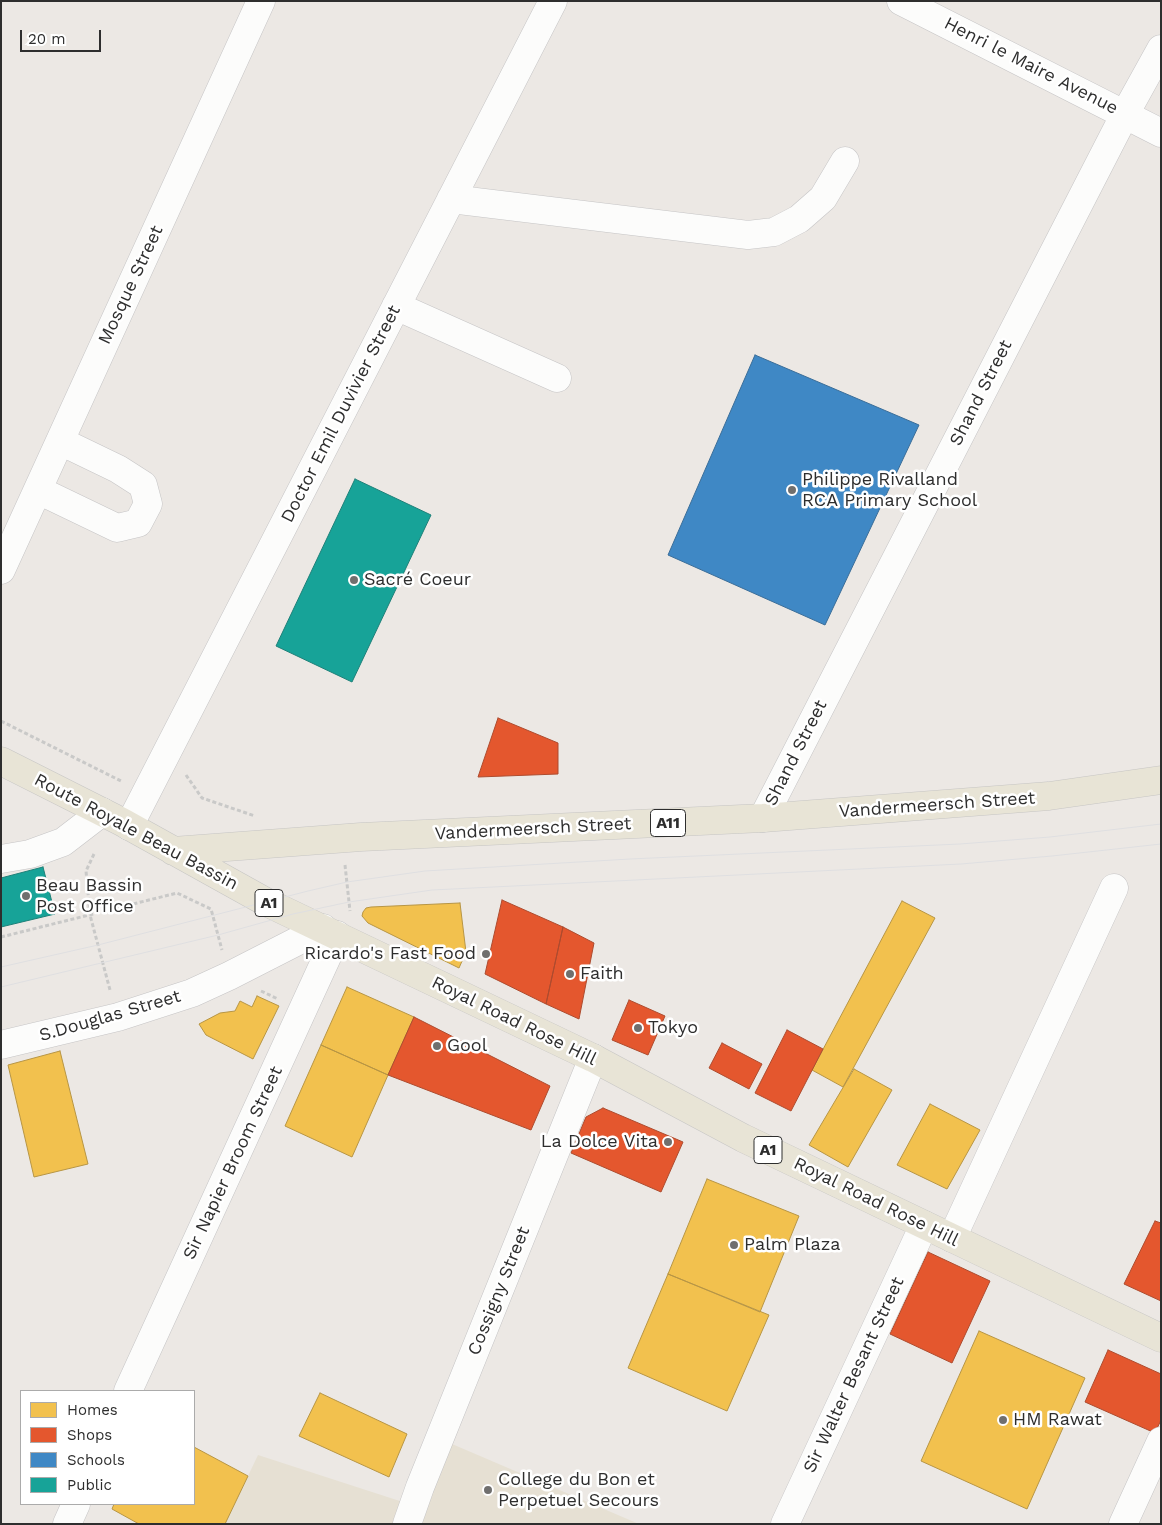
<!DOCTYPE html>
<html>
<head>
<meta charset="utf-8">
<style>
  body { margin:0 }
  #map { position:relative; width:1162px; height:1525px; overflow:hidden; background:#ece8e4; font-family:"Work Sans",sans-serif }
  canvas { display:block }
  .frame { position:absolute; inset:0; border:2px solid #2e2e2e; pointer-events:none }
  .legend { position:absolute; left:20px; top:1390px; width:175px; height:115px; box-sizing:border-box; background:#fff; border:1px solid #ababab; margin:0; padding:6px 9px; list-style:none; font-size:15px; color:#2e2e2e }
  .legend li { display:flex; align-items:center; gap:10px; height:25px }
  .legend b { width:25px; border:1px solid #ababab }
  .scale { position:absolute; left:20px; top:30px; width:81px; height:22px; box-sizing:border-box; border:2px solid #2e2e2e; border-top:0; padding-left:6px; font-size:15px; line-height:18px; white-space:nowrap; color:#2e2e2e; -webkit-text-stroke:4px #fff; paint-order:stroke }
</style>
</head>
<body>
<div id="map">
<canvas width="1162" height="1525"></canvas>
<div class="frame"></div>
<ul class="legend">
<li><b style="height:14px;background:#f2c14e"></b>Homes</li>
<li><b style="height:14px;background:#e4572e"></b>Shops</li>
<li><b style="height:14px;background:#3f88c5"></b>Schools</li>
<li><b style="height:14px;background:#17a398"></b>Public</li>
</ul>
<div class="scale">20 m</div>
</div>
<script>
const ctx = document.querySelector('canvas').getContext('2d');
ctx.lineJoin = 'round';
function fill(path, color) { ctx.fillStyle = color; ctx.fill(path, 'evenodd'); }
const toPath = rows => new Path2D(rows.map(r => 'M' + r).join(''));
function trace(path, color, width, dash) { ctx.strokeStyle = color; ctx.lineWidth = width; ctx.lineCap = dash ? 'butt' : 'round'; ctx.setLineDash(dash || []); ctx.stroke(path); }
function label(font, color, halo, rows, align = 'center') {
  ctx.font = font + ' "Work Sans",sans-serif'; ctx.lineWidth = 5; ctx.setLineDash([]); ctx.textBaseline = 'middle'; ctx.strokeStyle = halo; ctx.fillStyle = color; for (const [text, x, y, turn = 0] of rows) {
    ctx.save(); ctx.translate(x, y); ctx.rotate((+turn || 0) * Math.PI / 180); ctx.textAlign = isNaN(turn) ? turn : align; if (halo) ctx.strokeText(text, 0, 0); ctx.fillText(text, 0, 0); ctx.restore();
  }
}
fill(toPath([
  [438,1438,639,1524,225,1524,258,1455,409,1504]
]), '#e6e0d3');
const homes = toPath([
  [902,901,935,918,843,1087,812,1070,902,901],
  [460,903,466,952,459,968,368,923,362,916,363,912,366,908,371,907,460,903],
  [347,987,414,1017,388,1075,321,1045,347,987],
  [257,996,279,1006,253,1059,206,1035,199,1024,220,1013,235,1011,240,1001,252,1007,257,996],
  [321,1045,388,1075,352,1157,285,1126,321,1045],
  [60,1051,88,1164,34,1177,8,1065,60,1051],
  [854,1069,892,1090,848,1167,809,1145,854,1069],
  [930,1104,980,1130,947,1189,897,1165,930,1104],
  [707,1179,799,1216,760,1312,668,1274,707,1179],
  [668,1274,769,1315,727,1411,628,1368,668,1274],
  [979,1331,1085,1378,1027,1509,921,1461,979,1331],
  [320,1393,407,1434,389,1477,299,1436,320,1393],
  [194,1447,248,1476,225,1524,139,1524,112,1509,114,1504,194,1504,194,1447]
]);
fill(homes, '#f2c14e');
trace(homes, '#b79544', 1);
const shops = toPath([
  [498,718,558,743,558,774,478,777,498,718],
  [502,900,563,927,546,1004,485,974,502,900],
  [563,927,594,943,579,1019,546,1004,563,927],
  [629,1000,665,1016,648,1055,612,1040,629,1000],
  [414,1017,550,1086,531,1130,388,1075,414,1017],
  [787,1030,823,1049,791,1111,755,1093,787,1030],
  [722,1043,762,1064,749,1089,709,1068,722,1043],
  [603,1108,683,1142,661,1192,571,1153,586,1117,603,1108],
  [1155,1221,1161,1223,1161,1301,1124,1284,1155,1221],
  [928,1252,990,1281,952,1363,890,1334,928,1252],
  [1108,1350,1161,1374,1161,1420,1155,1433,1085,1402,1108,1350]
]);
fill(shops, '#e4572e');
trace(shops, '#ad4b2e', 1);
const schools = toPath([
  [755,355,919,425,825,625,668,555,755,355]
]);
fill(schools, '#3f88c5');
trace(schools, '#3a6d98', 1);
const public = toPath([
  [355,479,431,515,352,682,276,646,355,479],
  [43,867,55,914,1,927,1,878,43,867]
]);
fill(public, '#17a398');
trace(public, '#1e8078', 1);
const minor = toPath([
  [901,1,1161,133],
  [451,199,748,235,774,232,799,219,823,198,845,161],
  [396,306,557,378],
  [38,490,117,528,138,523,148,504,143,485,118,469,60,441],
  [1,570,261,1],
  [763,818,1125,114,1161,49],
  [129,826,553,1],
  [1,859,30,854,63,842,102,812],
  [1,1045,118,1017,192,993,229,976,323,928],
  [952,1238,1114,888],
  [128,1391,337,935],
  [67,1524,76,1504],
  [407,1524,420,1487,593,1058],
  [785,1524,924,1225],
  [1123,1524,1161,1441]
]);
const major = toPath([
  [1,761,122,822,266,902,593,1058,743,1138,1161,1338],
  [173,851,361,837,763,818,1049,796,1161,780]
]);
trace(minor, '#c5c4c5', 29);
trace(major, '#c6c5c4', 29);
trace(toPath([
  [1,721,121,781],
  [186,775,202,798,255,816],
  [94,854,86,871,90,915,110,990],
  [345,865,350,911],
  [1,937,177,893,211,909,222,950],
  [261,991,278,999]
]), '#c9c9c8', 3, [4, 2.5]);
trace(minor, '#fcfcfb', 28);
trace(major, '#e8e4d6', 28);
trace(toPath([
  [1,967,98,945,308,891,347,882,425,871,630,859,960,844,1050,837,1161,824],
  [1,987,218,935,293,914,349,902,432,890,961,864,1052,856,1161,844]
]), '#dfdfe1', 1);
for (const [x, y, r, color] of [
  [792,490,5,"#706f6e"],
  [354,580,5,"#706f6e"],
  [26,896,5,"#706f6e"],
  [486,954,5,"#706f6e"],
  [570,974,5,"#706f6e"],
  [638,1028,5,"#706f6e"],
  [437,1046,5,"#706f6e"],
  [668,1142,5,"#706f6e"],
  [734,1245,5,"#706f6e"],
  [1003,1420,5,"#706f6e"],
  [488,1490,5,"#706f6e"]
]) { const dot = new Path2D(); dot.arc(x, y, r, 0, 2 * Math.PI); ctx.fillStyle = color; ctx.fill(dot); trace(dot, '#fff', 2); }
for (const [x, y, w] of [
  [668,823,35],
  [269,903,28],
  [768,1150,28]
]) { const box = new Path2D(); box.roundRect(x - w / 2, y - 13.5, w, 27, 4); ctx.fillStyle = '#fff'; ctx.fill(box); trace(box, '#2e2e2e', 1); }
label('bold 16px', '#2e2e2e', null, [
  ["A11",668,823],
  ["A1",269,903],
  ["A1",768,1150]
]);
label('18px', '#2e2e2e', '#fff', [
  ["Henri le Maire Avenue",1031,66,27],
  ["Mosque Street",131,285,-65],
  ["Shand Street",981,393,-63],
  ["Doctor Emil Duvivier Street",341,414,-63],
  ["Shand Street",796,753,-63],
  ["Vandermeersch Street",937,805,-4],
  ["Vandermeersch Street",533,829,-3],
  ["Route Royale Beau Bassin",136,832,28],
  ["S.Douglas Street",110,1016,-16],
  ["Royal Road Rose Hill",514,1021,26],
  ["Sir Napier Broom Street",233,1163,-65],
  ["Royal Road Rose Hill",876,1202,26],
  ["Cossigny Street",499,1291,-68],
  ["Sir Walter Besant Street",854,1375,-65]
]);
label('18px', '#2e2e2e', '#fff', [
  ["Philippe Rivalland",802,480],
  ["RCA Primary School",802,501],
  ["Sacré Coeur",364,580],
  ["Beau Bassin",36,886],
  ["Post Office",36,907],
  ["Ricardo's Fast Food",476,954,"right"],
  ["Faith",580,974],
  ["Tokyo",648,1028],
  ["Gool",447,1046],
  ["La Dolce Vita",658,1142,"right"],
  ["Palm Plaza",744,1245],
  ["HM Rawat",1013,1420],
  ["College du Bon et",498,1480],
  ["Perpetuel Secours",498,1501]
], 'left');
</script>
</body>
</html>
